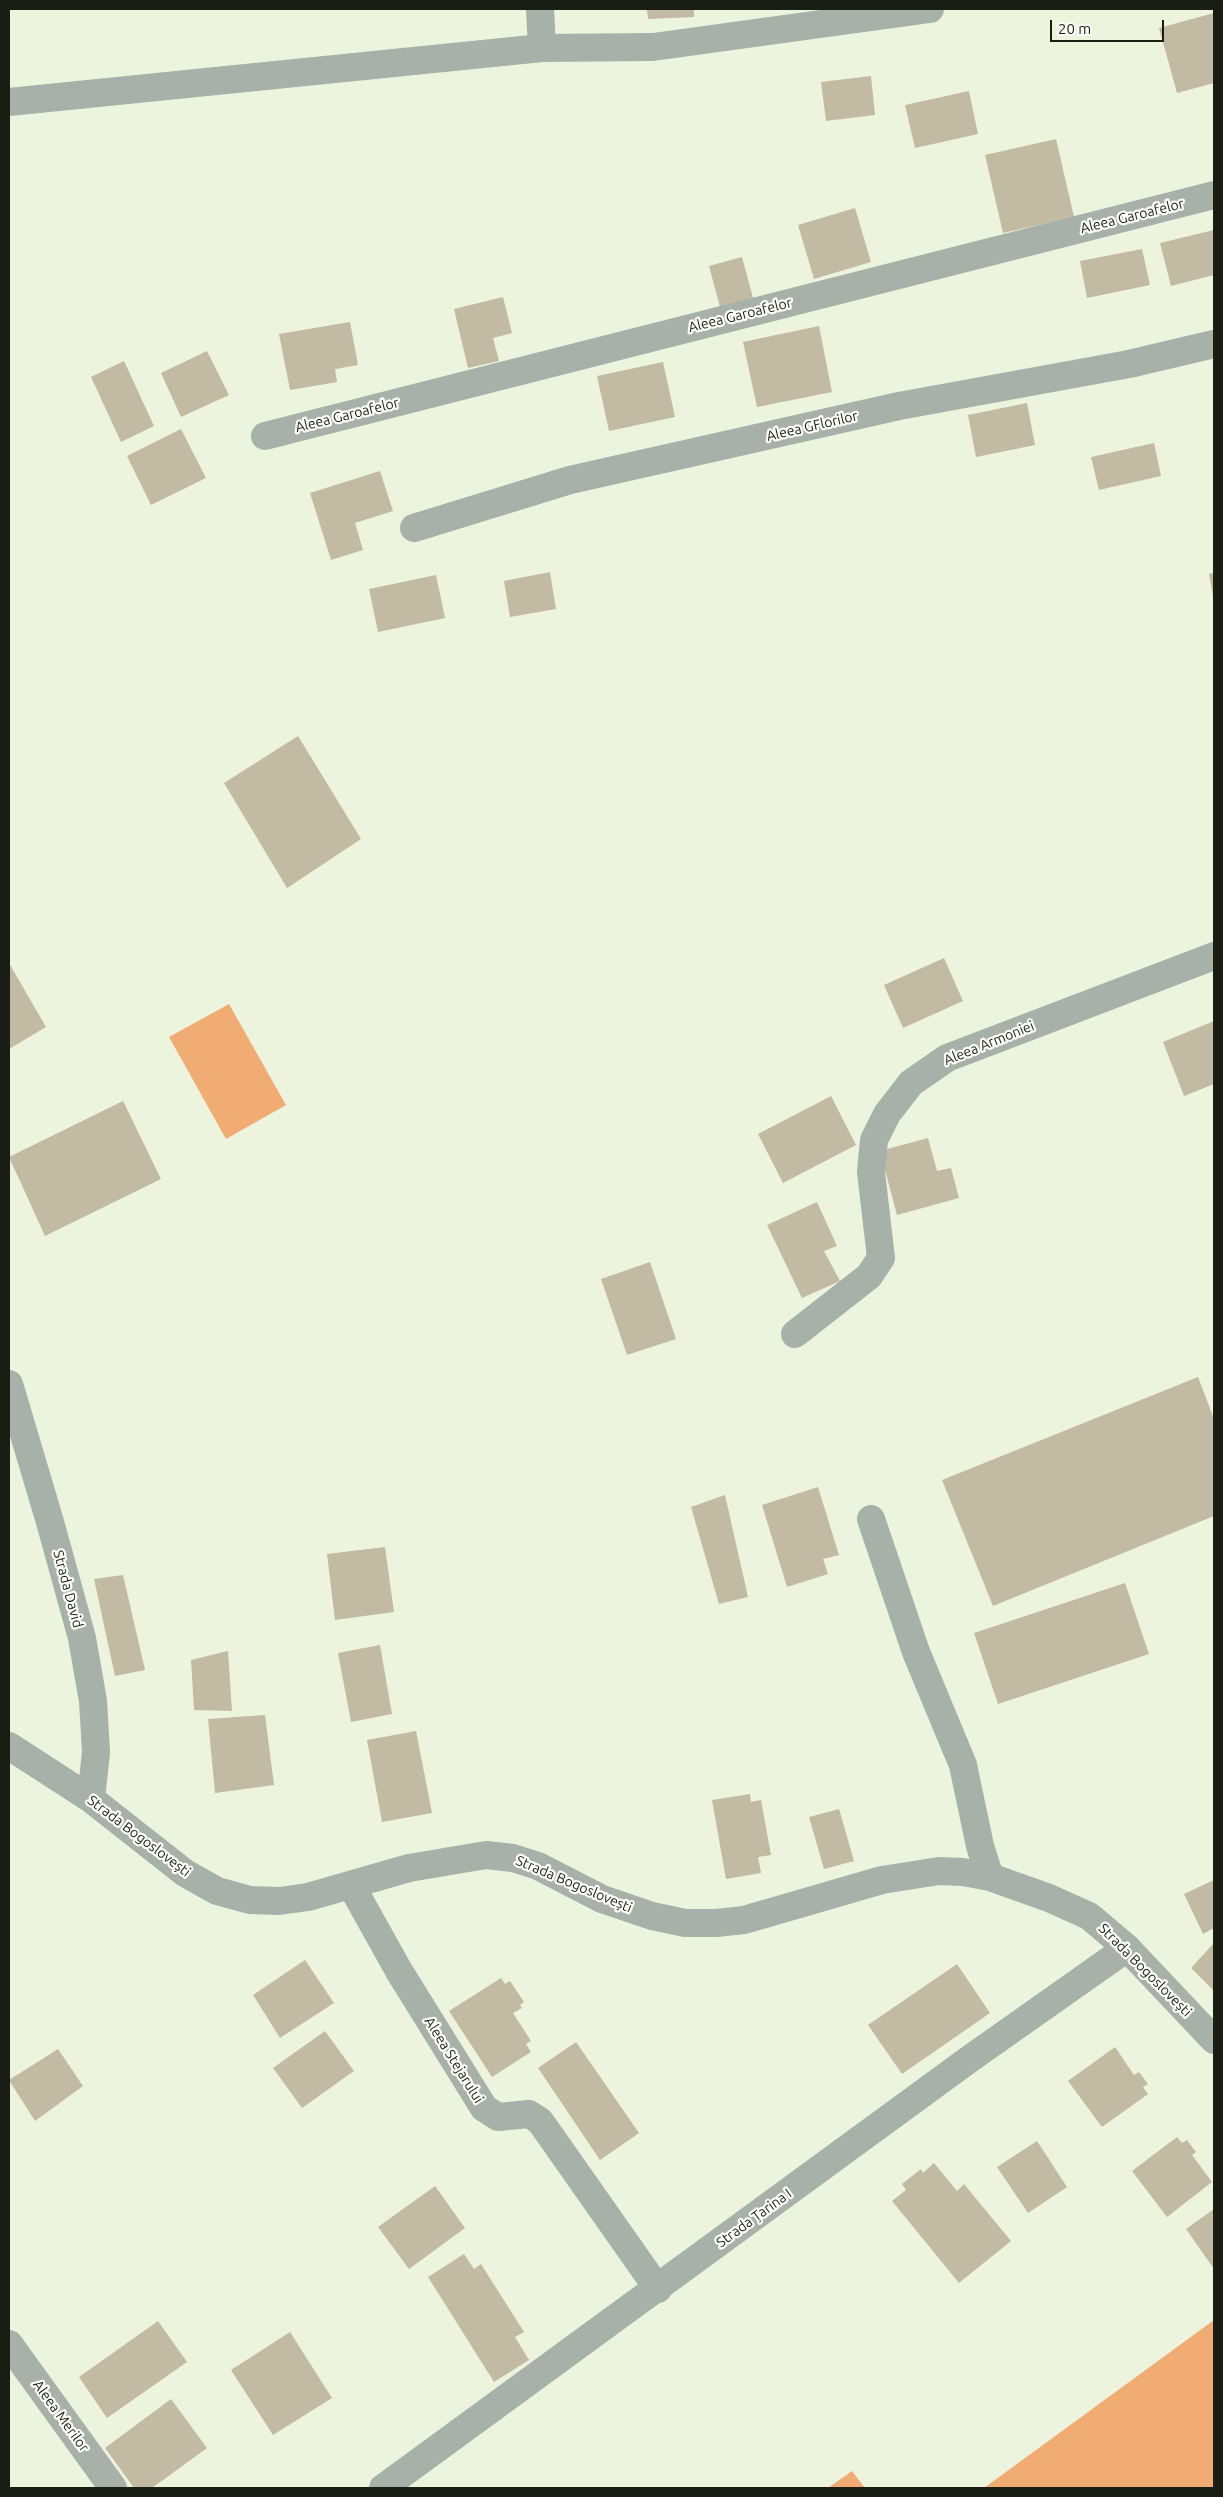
<!DOCTYPE html>
<html>
<head>
<meta charset="utf-8">
<style>
  body { margin:0 }
  #map { position:relative; width:1223px; height:2497px; overflow:hidden; background:#ecf4dd; font-family:Ubuntu,sans-serif }
  canvas { display:block }
  .frame { position:absolute; inset:0; border:10px solid #1a1d14; pointer-events:none }
  .scale { position:absolute; left:1050px; top:20px; width:114px; height:22px; box-sizing:border-box; border:2px solid #1a1d14; border-top:0; padding-left:6px; font-size:15px; line-height:18px; white-space:nowrap; color:#1a1d14; -webkit-text-stroke:4px #fdfefa; paint-order:stroke }
</style>
</head>
<body>
<div id="map">
<canvas width="1223" height="2497"></canvas>
<div class="frame"></div>
<div class="scale">20 m</div>
</div>
<script>
const ctx = document.querySelector('canvas').getContext('2d');
ctx.lineJoin = 'round';
function fill(path, color) { ctx.fillStyle = color; ctx.fill(path, 'evenodd'); }
const toPath = rows => new Path2D(rows.map(r => 'M' + r).join(''));
function trace(path, color, width, dash) { ctx.strokeStyle = color; ctx.lineWidth = width; ctx.lineCap = dash ? 'butt' : 'round'; ctx.setLineDash(dash || []); ctx.stroke(path); }
function label(font, color, halo, rows, align = 'center') {
  ctx.font = font + ' Ubuntu,sans-serif'; ctx.lineWidth = 4.5; ctx.setLineDash([]); ctx.textBaseline = 'middle'; ctx.strokeStyle = halo; ctx.fillStyle = color; for (const [text, x, y, turn = 0] of rows) {
    ctx.save(); ctx.translate(x, y); ctx.rotate((+turn || 0) * Math.PI / 180); ctx.textAlign = isNaN(turn) ? turn : align; if (halo) ctx.strokeText(text, 0, 0); ctx.fillText(text, 0, 0); ctx.restore();
  }
}
fill(toPath([
  [229,1004,286,1105,226,1139,169,1037],
  [1214,2320,1214,2488,984,2488],
  [852,2471,865,2488,828,2488]
]), '#f1ac74');
fill(toPath([
  [647,9,694,9,694,17,648,19],
  [1214,13,1214,83,1177,93,1159,28],
  [871,76,875,115,826,121,821,82],
  [969,91,978,134,915,148,905,105],
  [1056,139,1074,217,1003,233,985,155],
  [855,208,871,262,814,279,798,225],
  [1214,230,1214,275,1171,286,1160,243],
  [1142,249,1150,285,1087,298,1080,261],
  [742,257,753,298,720,307,709,266],
  [503,297,512,333,493,338,499,361,468,368,454,309],
  [350,322,358,365,335,369,337,382,290,390,279,334],
  [819,326,832,392,757,407,743,342],
  [207,351,229,395,181,417,161,373],
  [124,361,154,426,121,442,91,377],
  [663,362,675,417,609,431,597,376],
  [1027,403,1035,445,976,457,968,415],
  [181,429,206,478,151,505,127,456],
  [1154,443,1161,476,1099,490,1091,457],
  [380,471,393,511,355,523,363,550,331,560,310,493],
  [550,572,556,609,510,617,504,581],
  [1214,573,1214,596,1213,596,1209,574],
  [436,575,445,618,378,632,369,589],
  [298,736,361,839,287,888,224,783],
  [944,958,963,1001,903,1028,884,985],
  [9,963,46,1027,9,1049],
  [1214,1021,1214,1084,1184,1096,1163,1042],
  [831,1096,856,1145,783,1183,758,1134],
  [123,1101,161,1179,45,1236,9,1157],
  [928,1138,937,1171,951,1168,959,1198,897,1215,880,1151],
  [817,1202,837,1246,824,1251,840,1281,802,1298,767,1225],
  [650,1262,676,1339,627,1355,601,1279],
  [1198,1377,1214,1419,1214,1516,993,1606,942,1480],
  [818,1487,839,1555,823,1559,828,1574,787,1587,762,1505],
  [725,1495,748,1597,719,1604,691,1507],
  [385,1547,394,1612,335,1620,327,1554],
  [123,1575,145,1670,115,1676,94,1579],
  [1125,1583,1149,1654,998,1704,974,1633],
  [380,1645,392,1714,351,1722,338,1653],
  [228,1651,232,1711,194,1710,191,1660],
  [265,1715,274,1785,215,1793,208,1719],
  [416,1731,432,1813,382,1822,367,1740],
  [750,1794,751,1802,761,1800,771,1855,758,1857,761,1873,726,1879,712,1800],
  [839,1809,854,1861,824,1869,809,1817],
  [1214,1880,1214,1928,1203,1934,1184,1894],
  [1214,1943,1214,1991,1191,1968],
  [305,1960,334,2003,280,2038,253,1995],
  [957,1964,990,2013,902,2074,868,2025],
  [501,1978,505,1984,510,1981,524,2002,520,2005,522,2008,513,2013,531,2041,526,2044,531,2052,492,2077,449,2011],
  [325,2031,354,2071,302,2108,273,2068],
  [576,2042,639,2133,600,2160,538,2068],
  [1115,2047,1134,2075,1139,2072,1148,2084,1143,2087,1148,2094,1102,2127,1068,2081],
  [58,2049,83,2086,35,2121,9,2080],
  [1177,2137,1182,2143,1187,2140,1196,2152,1192,2155,1212,2182,1167,2217,1132,2171],
  [1037,2141,1067,2187,1028,2213,997,2167],
  [934,2163,957,2191,964,2184,1011,2241,959,2283,892,2201,906,2190,902,2184,921,2169,923,2173],
  [435,2186,465,2228,409,2269,378,2227],
  [1214,2209,1214,2269,1186,2229],
  [464,2254,474,2269,481,2264,524,2332,515,2337,529,2360,494,2382,428,2277],
  [158,2321,187,2362,107,2418,79,2377],
  [290,2332,332,2398,273,2435,231,2370],
  [171,2399,207,2448,152,2488,134,2488,105,2448]
]), '#c2baa3');
trace(toPath([
  [540,9,542,48],
  [9,102,542,48,653,47,930,9],
  [265,436,1214,195],
  [414,528,570,480,899,406,1129,364,1214,344],
  [795,1334,869,1276,881,1258,871,1172,874,1140,887,1114,911,1083,947,1058,1214,956],
  [9,1384,50,1522,82,1638,93,1701,96,1752,91,1799],
  [871,1519,916,1652,963,1765,980,1846,990,1877],
  [9,1746,91,1799,185,1873,217,1891,250,1900,279,1901,308,1897,409,1868,486,1855,513,1858,538,1866,602,1899,652,1916,685,1923,716,1923,744,1920,882,1880,939,1871,963,1872,990,1877,1049,1898,1089,1916,1127,1948,1214,2040],
  [351,1885,399,1971,484,2108,498,2117,529,2114,540,2121,658,2289],
  [9,2344,113,2488],
  [383,2488,971,2058,1127,1948]
]), '#a7b0a9', 28);
label('14px', '#1a1d14', '#fdfefa', [
  ["Aleea Garoafelor",1132,216,-14],
  ["Aleea Garoafelor",740,315,-14],
  ["Aleea Garoafelor",347,415,-14],
  ["Aleea GFlorilor",812,426,-13],
  ["Aleea Armoniei",989,1043,-22],
  ["Strada David",68,1589,75],
  ["Strada Bogoslovești",139,1836,37],
  ["Strada Bogoslovești",574,1884,23],
  ["Strada Bogoslovești",1145,1970,45],
  ["Aleea Stejarului",454,2060,58],
  ["Strada Țarina I",754,2218,-36],
  ["Aleea Merilor",61,2416,54]
]);
</script>
</body>
</html>
